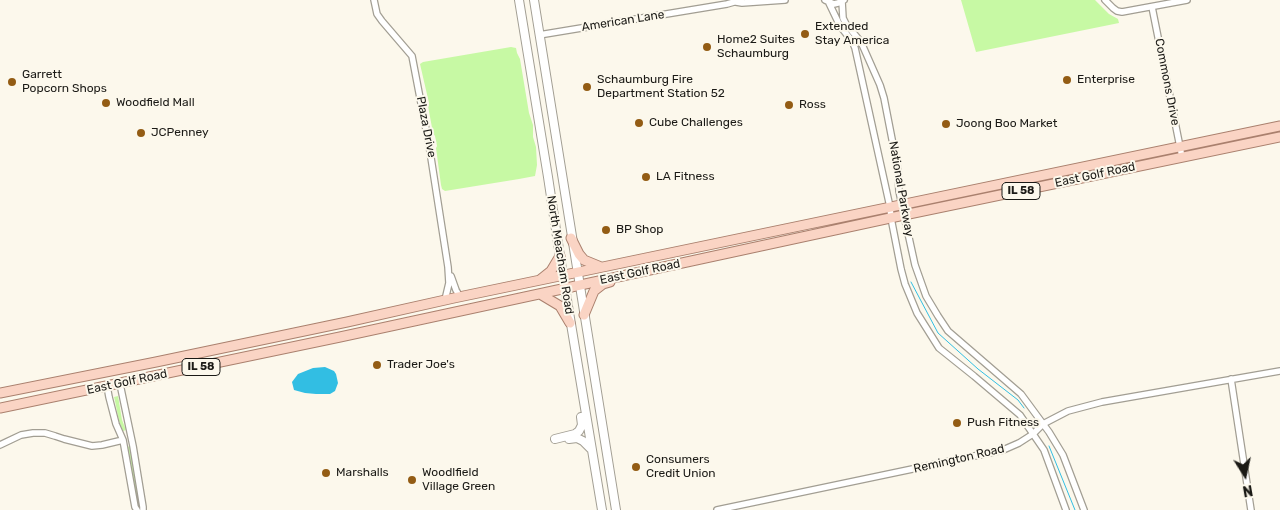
<!DOCTYPE html>
<html>
<head>
<meta charset="utf-8">
<style>
  body { margin:0 }
  #map { position:relative; width:1280px; height:510px; overflow:hidden; background:#fcf8ec; font-family:Rubik,sans-serif }
  canvas { display:block }
  .north { position:absolute; left:1220px; top:450px; width:50px; height:50px; -webkit-text-stroke:4px #fcf8ec; paint-order:stroke; rotate:170deg; font-size:14px; font-weight:700; line-height:20px; text-align:center; color:#1b1a16 }
  .north::after { content:''; display:block; margin:auto; width:18px; height:22px; background:#1b1a16; clip-path:polygon(50% 0,100% 100%,50% 72%,0 100%) }
</style>
</head>
<body>
<div id="map">
<canvas width="1280" height="510"></canvas>
<div class="north">N</div>
</div>
<script>
const ctx = document.querySelector('canvas').getContext('2d');
ctx.lineJoin = 'round';
function fill(path, color) { ctx.fillStyle = color; ctx.fill(path, 'evenodd'); }
const toPath = rows => new Path2D(rows.map(r => 'M' + r).join(''));
function trace(path, color, width, dash) { ctx.strokeStyle = color; ctx.lineWidth = width; ctx.lineCap = dash ? 'butt' : 'round'; ctx.setLineDash(dash || []); ctx.stroke(path); }
function label(font, color, halo, rows, align = 'center') {
  ctx.font = font + ' Rubik,sans-serif'; ctx.lineWidth = 4; ctx.setLineDash([]); ctx.textBaseline = 'middle'; ctx.strokeStyle = halo; ctx.fillStyle = color; for (const [text, x, y, turn = 0] of rows) {
    ctx.save(); ctx.translate(x, y); ctx.rotate((+turn || 0) * Math.PI / 180); ctx.textAlign = isNaN(turn) ? turn : align; if (halo) ctx.strokeText(text, 0, 0); ctx.fillText(text, 0, 0); ctx.restore();
  }
}
fill(toPath([
  [961,0,1095,0,1109,14,1118,19,1119,23,976,52],
  [511,47,516,48,517,53,520,59,529,113,533,125,533,137,536,147,537,165,535,176,519,179,445,191,442,189,441,185,436,148,437,146,435,136,433,133,428,106,429,103,420,64,423,62],
  [118,396,122,420,126,430,123,431,119,421,115,401,114,397],
  [129,446,130,447,141,510,138,508,127,448]
]), '#c7f9a4');
fill(toPath([
  [325,367,334,371,336,374,338,383,335,391,330,394,316,394,305,393,294,390,292,382,298,374,313,368]
]), '#32bee3');
trace(toPath([
  [911,282,938,333,978,369,1018,400,1024,408],
  [1049,446,1075,510]
]), '#32bee3', 1);
const minor = toPath([
  [374,0,377,14,382,21,412,56,429,145,448,267,449,283,445,300],
  [825,0,834,4,838,3,844,0],
  [1105,0,1113,8,1117,11,1122,12,1187,0],
  [842,1,843,18,846,24,861,42,880,85,884,98,898,170,899,191,904,215,915,265,926,296,938,316,948,331,1021,394,1049,432,1063,455,1084,510],
  [736,2,742,3,785,0],
  [829,3,840,26,852,41,855,48,890,207,891,218,901,269,905,284,917,313,939,348,974,376,1020,415,1044,450,1066,510],
  [1152,7,1182,157],
  [539,35,727,4,741,0],
  [451,276,456,290,460,297],
  [1231,379,1251,510],
  [120,384,133,446,143,507,143,510],
  [107,386,109,397,116,424,123,440,135,507,137,510],
  [0,445,21,435,33,433,45,433,55,436,64,439,92,446,102,445,123,440],
  [717,510,1003,450,1019,443,1033,434,1043,424,1068,411,1102,402,1280,371]
]);
const secondary = toPath([
  [519,0,548,177,563,276,602,510],
  [534,0,616,510],
  [555,439,575,434,579,431,582,425,581,417],
  [569,439,577,438,583,441,591,449]
]);
const primary = toPath([
  [571,238,579,254,584,260,601,267],
  [541,279,551,271,560,256],
  [540,294,560,306,570,323],
  [584,315,594,291,603,284,610,282],
  [0,393,156,362,347,322,454,298,1280,126],
  [0,408,340,337,904,215,1280,137]
]);
trace(minor, '#a29e93', 8);
trace(secondary, '#a29e93', 10);
trace(primary, '#aa806e', 11);
trace(minor, '#fff', 5.5);
trace(secondary, '#fff', 8);
trace(primary, '#fad4c4', 9);
for (const [x, y, r, color] of [
  [805,34,5,"#935c14"],
  [707,47,5,"#935c14"],
  [1067,80,5,"#935c14"],
  [12,82,5,"#935c14"],
  [587,87,5,"#935c14"],
  [106,103,5,"#935c14"],
  [789,105,5,"#935c14"],
  [639,123,5,"#935c14"],
  [946,124,5,"#935c14"],
  [141,133,5,"#935c14"],
  [646,177,5,"#935c14"],
  [606,230,5,"#935c14"],
  [377,365,5,"#935c14"],
  [957,423,5,"#935c14"],
  [636,467,5,"#935c14"],
  [326,473,5,"#935c14"],
  [412,480,5,"#935c14"]
]) { const dot = new Path2D(); dot.arc(x, y, r, 0, 2 * Math.PI); ctx.fillStyle = color; ctx.fill(dot); trace(dot, '#fcf8ec', 2); }
for (const [x, y, w] of [
  [1021,191,38],
  [201,367,38]
]) { const box = new Path2D(); box.roundRect(x - w / 2, y - 8.5, w, 17, 4); ctx.fillStyle = '#fcf8ec'; ctx.fill(box); trace(box, '#1b1a16', 1); }
label('bold 11px', '#1b1a16', null, [
  ["IL 58",1021,191],
  ["IL 58",201,367]
]);
label('12px', '#1b1a16', '#fcf8ec', [
  ["American Lane",623,21,-9],
  ["Commons Drive",1167,82,79],
  ["Plaza Drive",426,127,79],
  ["East Golf Road",1095,175,-12],
  ["National Parkway",901,189,80],
  ["North Meacham Road",560,255,81],
  ["East Golf Road",640,272,-12],
  ["East Golf Road",127,382,-12],
  ["Remington Road",959,459,-13]
]);
label('12px', '#1b1a16', '#fcf8ec', [
  ["Extended",815,27],
  ["Stay America",815,41],
  ["Home2 Suites",717,40],
  ["Schaumburg",717,54],
  ["Garrett",22,75],
  ["Popcorn Shops",22,89],
  ["Schaumburg Fire",597,80],
  ["Department Station 52",597,94],
  ["Enterprise",1077,80],
  ["Woodfield Mall",116,103],
  ["Ross",799,105],
  ["Cube Challenges",649,123],
  ["Joong Boo Market",956,124],
  ["JCPenney",151,133],
  ["LA Fitness",656,177],
  ["BP Shop",616,230],
  ["Trader Joe's",387,365],
  ["Push Fitness",967,423],
  ["Consumers",646,460],
  ["Credit Union",646,474],
  ["Marshalls",336,473],
  ["Woodlfield",422,473],
  ["Village Green",422,487]
], 'left');
</script>
</body>
</html>
